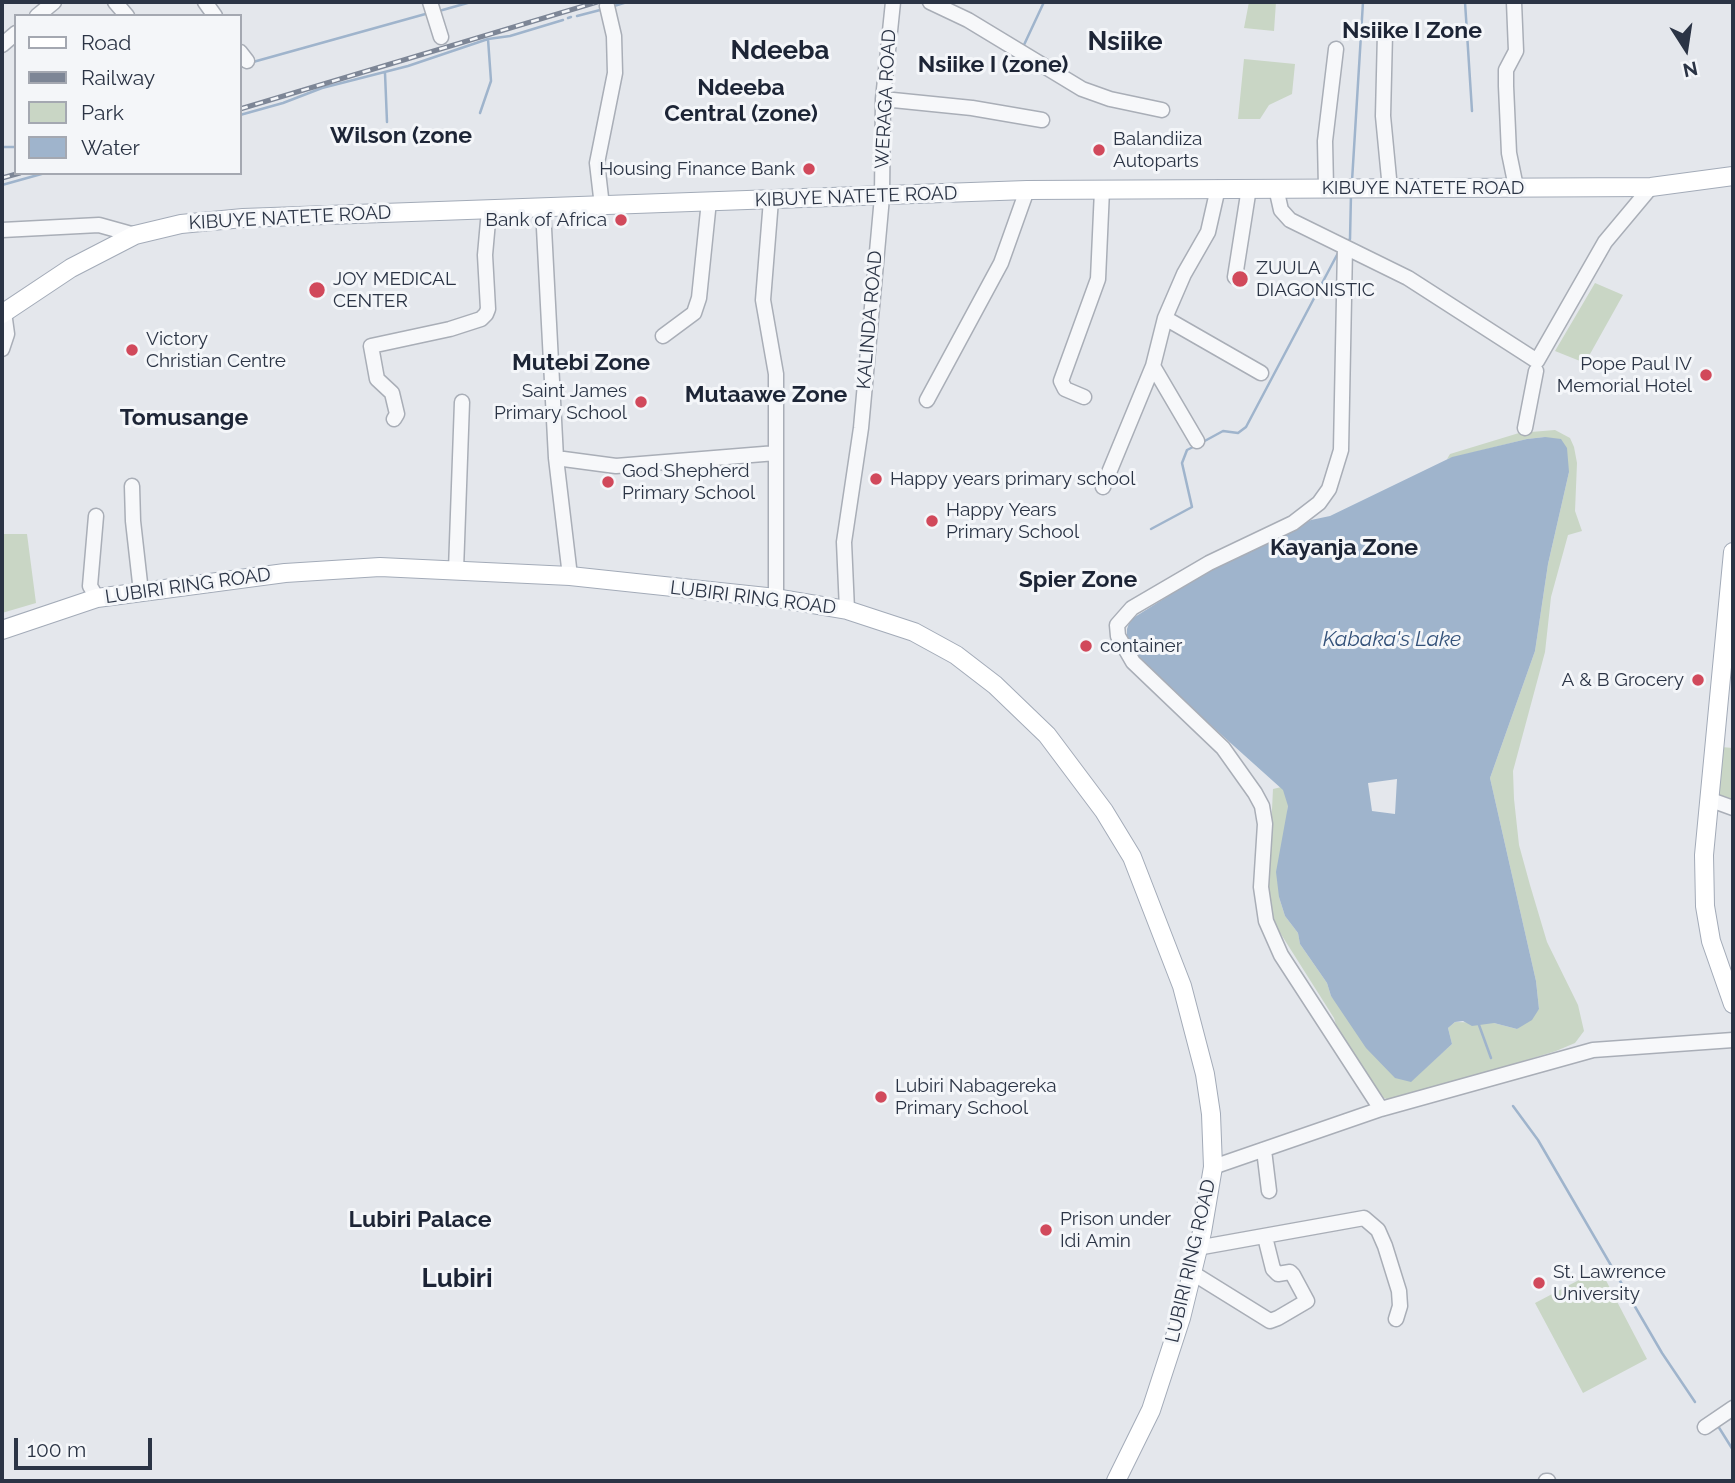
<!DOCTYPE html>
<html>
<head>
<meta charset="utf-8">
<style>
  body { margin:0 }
  #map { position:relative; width:1735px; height:1483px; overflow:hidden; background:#e4e7ec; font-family:Raleway,sans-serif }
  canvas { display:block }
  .frame { position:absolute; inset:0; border:4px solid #2b3445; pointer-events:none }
  .legend { position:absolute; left:14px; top:14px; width:228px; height:161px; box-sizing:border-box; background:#f4f6f9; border:2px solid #a4a8b1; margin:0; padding:9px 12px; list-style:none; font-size:21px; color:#2b3445 }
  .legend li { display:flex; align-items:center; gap:14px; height:35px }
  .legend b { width:35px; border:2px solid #a4a8b1 }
  .north { position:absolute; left:1651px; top:14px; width:70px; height:70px; -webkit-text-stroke:5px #f4f6f9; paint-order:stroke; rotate:168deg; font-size:19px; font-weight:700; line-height:28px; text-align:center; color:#2b3445 }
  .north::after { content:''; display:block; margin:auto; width:24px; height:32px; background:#2b3445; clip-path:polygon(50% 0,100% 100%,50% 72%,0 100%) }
  .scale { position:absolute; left:14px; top:1438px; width:138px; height:32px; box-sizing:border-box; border:4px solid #2b3445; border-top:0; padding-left:9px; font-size:21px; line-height:24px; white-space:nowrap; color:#2b3445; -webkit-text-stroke:5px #f4f6f9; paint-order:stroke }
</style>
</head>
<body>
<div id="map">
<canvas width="1735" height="1483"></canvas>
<div class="frame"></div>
<ul class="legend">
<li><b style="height:9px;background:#fff"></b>Road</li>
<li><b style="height:9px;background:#7d8696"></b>Railway</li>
<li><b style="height:19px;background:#c9d6c5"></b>Park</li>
<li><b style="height:19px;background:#9fb4cc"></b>Water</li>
</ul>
<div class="north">N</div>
<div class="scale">100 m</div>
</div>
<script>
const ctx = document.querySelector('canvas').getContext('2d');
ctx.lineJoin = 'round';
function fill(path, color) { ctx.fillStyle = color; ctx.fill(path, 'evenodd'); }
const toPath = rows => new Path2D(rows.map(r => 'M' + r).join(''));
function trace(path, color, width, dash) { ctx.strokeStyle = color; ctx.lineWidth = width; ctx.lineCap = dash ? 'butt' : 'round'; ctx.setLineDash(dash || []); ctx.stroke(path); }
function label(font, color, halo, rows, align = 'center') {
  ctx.font = font + ' Raleway,sans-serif'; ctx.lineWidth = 6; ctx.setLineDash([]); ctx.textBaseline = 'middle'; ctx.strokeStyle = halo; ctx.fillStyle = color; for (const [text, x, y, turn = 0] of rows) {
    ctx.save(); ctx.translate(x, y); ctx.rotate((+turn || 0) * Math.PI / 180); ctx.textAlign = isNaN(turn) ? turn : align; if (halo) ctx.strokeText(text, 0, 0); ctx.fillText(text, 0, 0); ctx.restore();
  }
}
fill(toPath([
  [1249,2,1276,2,1274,31,1244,28],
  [1244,59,1295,64,1292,94,1269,105,1260,119,1238,119],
  [1595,283,1623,295,1585,363,1555,351],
  [1555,430,1570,438,1574,447,1577,463,1575,511,1582,531,1568,535,1551,597,1545,652,1513,771,1514,799,1519,845,1530,885,1547,942,1578,1005,1584,1031,1575,1043,1556,1051,1392,1101,1384,1098,1340,1038,1334,1018,1272,920,1268,892,1273,789,1290,785,1279,897,1285,916,1298,933,1300,944,1327,983,1331,996,1411,1081,1452,1044,1448,1028,1455,1022,1494,1023,1517,1029,1539,1009,1536,981,1490,778,1535,651,1548,564,1569,472,1545,437,1527,439,1447,459,1450,454,1519,433],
  [2,534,27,534,36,603,2,613],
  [1721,747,1733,748,1733,802,1717,796],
  [1600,1269,1647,1359,1583,1393,1535,1303]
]), '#c9d6c5');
fill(toPath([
  [1545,437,1561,439,1567,448,1569,472,1548,564,1535,651,1490,778,1536,981,1539,1009,1532,1020,1517,1029,1494,1023,1472,1026,1463,1021,1455,1022,1448,1028,1452,1044,1411,1082,1395,1078,1366,1048,1331,996,1327,983,1300,944,1298,933,1285,916,1279,897,1276,872,1288,806,1283,790,1127,650,1127,629,1130,620,1203,574,1311,520,1330,516,1452,457,1527,439],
  [1397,779,1395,814,1372,811,1368,783]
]), '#9fb4cc');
trace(toPath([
  [1465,2,1472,111],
  [614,6,627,2],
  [439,11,471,2],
  [577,16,604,9],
  [568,18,571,17],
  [1023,47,1044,2],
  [253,62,429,13],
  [385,73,387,122],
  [480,113,491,81,488,39],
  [240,115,283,103,322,88,408,66,488,39,510,36,563,20],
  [240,121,240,125],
  [2,147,16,147],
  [1352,181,1363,2],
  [2,185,45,173],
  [1347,242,1350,239,1351,194],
  [1201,443,1223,431,1238,433,1246,427,1338,253],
  [1151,529,1192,507,1182,463,1187,450,1195,446],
  [1479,1025,1491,1058],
  [1513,1106,1538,1140,1662,1353,1695,1402],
  [1718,1426,1733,1450]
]), '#9fb4cc', 2.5);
const minor = toPath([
  [115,2,127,16],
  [205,2,215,16],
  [430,2,441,37],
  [930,2,968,20,1082,89,1110,99,1162,110],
  [1514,2,1516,51,1506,70,1506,86,1509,153,1516,187],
  [37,16,54,2],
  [1385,33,1383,116,1390,189],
  [2,45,16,33],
  [240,52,247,61],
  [883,99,972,108,1042,120],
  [1276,188,1281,210,1290,220,1408,278,1537,361,1605,242,1651,187],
  [1326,188,1325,141,1336,49],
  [771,200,763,300,776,374,776,598],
  [602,206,597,163,615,73,614,36,607,6],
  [543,209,556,458,570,576],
  [2,230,99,225,135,235],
  [1345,247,1341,450,1329,489,1319,503,1293,523,1209,563,1132,608,1117,625,1118,636,1133,662,1223,748,1255,793,1262,806,1265,824,1261,887,1266,921,1281,955,1381,1109],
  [1235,277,1249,188],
  [1165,318,1261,373],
  [663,336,694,313,699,298,709,201],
  [2,349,7,334,4,312],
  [1153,366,1197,441],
  [1084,397,1065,389,1061,381,1098,279,1102,190],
  [927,400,1001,263,1027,190],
  [394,419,397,414,392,393,377,379,371,346,450,329,481,319,486,314,488,309,485,255,489,210],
  [1525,428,1536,371],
  [556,458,616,466,776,453],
  [132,486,133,521,141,592],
  [1103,487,1153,366,1165,318,1184,274,1208,232,1218,188],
  [96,516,90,586,97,598],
  [456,570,462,402],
  [847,610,844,542,861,428,882,197,883,99,893,2],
  [1711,800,1733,808],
  [1264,1150,1269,1191],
  [1213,1167,1381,1109,1593,1050,1733,1040],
  [1197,1248,1364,1218,1378,1230,1385,1246,1399,1291,1400,1306,1396,1319],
  [1191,1272,1270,1321,1278,1318,1307,1301,1293,1275,1290,1272,1278,1274,1273,1269,1265,1237],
  [1705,1427,1733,1408],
  [1546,1481,1548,1481]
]);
const major = toPath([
  [2,314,71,268,135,235,181,224,243,218,1027,190,1651,187,1733,176],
  [1733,552,1704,855,1705,906,1711,941,1733,1004],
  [2,630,97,598,285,573,380,567,570,576,776,598,847,610,914,632,956,655,995,685,1047,735,1104,811,1132,857,1182,986,1205,1074,1211,1114,1213,1167,1202,1232,1181,1318,1151,1410,1116,1481]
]);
trace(minor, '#a9aeb7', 17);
trace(major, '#a3abb8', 20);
trace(minor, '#f7f8fa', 14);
trace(major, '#fff', 18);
const rail = toPath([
  [240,109,597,2],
  [2,178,20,173]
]);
trace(rail, '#7d8696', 5);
trace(rail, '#f4f6f9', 2.5, [8]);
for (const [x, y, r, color] of [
  [1099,150,7,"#d1495b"],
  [809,169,7,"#d1495b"],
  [621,220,7,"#d1495b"],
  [1240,279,9,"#d1495b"],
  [317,290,9,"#d1495b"],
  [132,350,7,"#d1495b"],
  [1706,375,7,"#d1495b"],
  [641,402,7,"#d1495b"],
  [876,479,7,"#d1495b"],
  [608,482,7,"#d1495b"],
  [932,521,7,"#d1495b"],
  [1086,646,7,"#d1495b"],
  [1698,680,7,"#d1495b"],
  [881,1097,7,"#d1495b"],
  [1046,1230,7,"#d1495b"],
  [1539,1283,7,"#d1495b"]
]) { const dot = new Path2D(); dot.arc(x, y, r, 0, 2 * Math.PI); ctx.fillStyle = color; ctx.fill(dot); trace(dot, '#f4f6f9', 2.5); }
label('19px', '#2b3445', '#f4f6f9', [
  ["WERAGA ROAD",886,99,-87],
  ["KIBUYE NATETE ROAD",1423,188],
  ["KIBUYE NATETE ROAD",856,197,-2],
  ["KIBUYE NATETE ROAD",290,218,-3],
  ["KALINDA ROAD",870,320,-85],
  ["LUBIRI RING ROAD",188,586,-8],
  ["LUBIRI RING ROAD",753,598,7],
  ["LUBIRI RING ROAD",1191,1261,-77]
]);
label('19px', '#2b3445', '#f4f6f9', [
  ["Balandiiza",1113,139],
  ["Autoparts",1113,161],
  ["Housing Finance Bank",795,169,"right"],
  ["Bank of Africa",607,220,"right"],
  ["ZUULA",1256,268],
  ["DIAGONISTIC",1256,290],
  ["JOY MEDICAL",333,279],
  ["CENTER",333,301],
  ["Victory",146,339],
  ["Christian Centre",146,361],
  ["Pope Paul IV",1692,364,"right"],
  ["Memorial Hotel",1692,386,"right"],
  ["Saint James",627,391,"right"],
  ["Primary School",627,413,"right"],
  ["God Shepherd",622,471],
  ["Primary School",622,493],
  ["Happy years primary school",890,479],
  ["Happy Years",946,510],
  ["Primary School",946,532],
  ["container",1100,646],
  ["A & B Grocery",1684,680,"right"],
  ["Lubiri Nabagereka",895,1086],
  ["Primary School",895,1108],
  ["Prison under",1060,1219],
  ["Idi Amin",1060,1241],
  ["St. Lawrence",1553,1272],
  ["University",1553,1294]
], 'left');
label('italic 21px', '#34527a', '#f4f6f9', [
  ["Kabaka's Lake",1392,640]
]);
label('bold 23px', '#1d2536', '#f4f6f9', [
  ["Nsiike I Zone",1412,31],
  ["Nsiike I (zone)",993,65],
  ["Ndeeba",741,88],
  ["Central (zone)",741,114],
  ["Wilson (zone",401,136],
  ["Mutebi Zone",581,363],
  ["Mutaawe Zone",766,395],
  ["Tomusange",184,418],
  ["Kayanja Zone",1344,548],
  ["Spier Zone",1078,580],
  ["Lubiri Palace",420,1220]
]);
label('bold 26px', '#1d2536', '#f4f6f9', [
  ["Nsiike",1125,42],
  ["Ndeeba",780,51],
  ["Lubiri",457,1279]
]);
</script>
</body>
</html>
